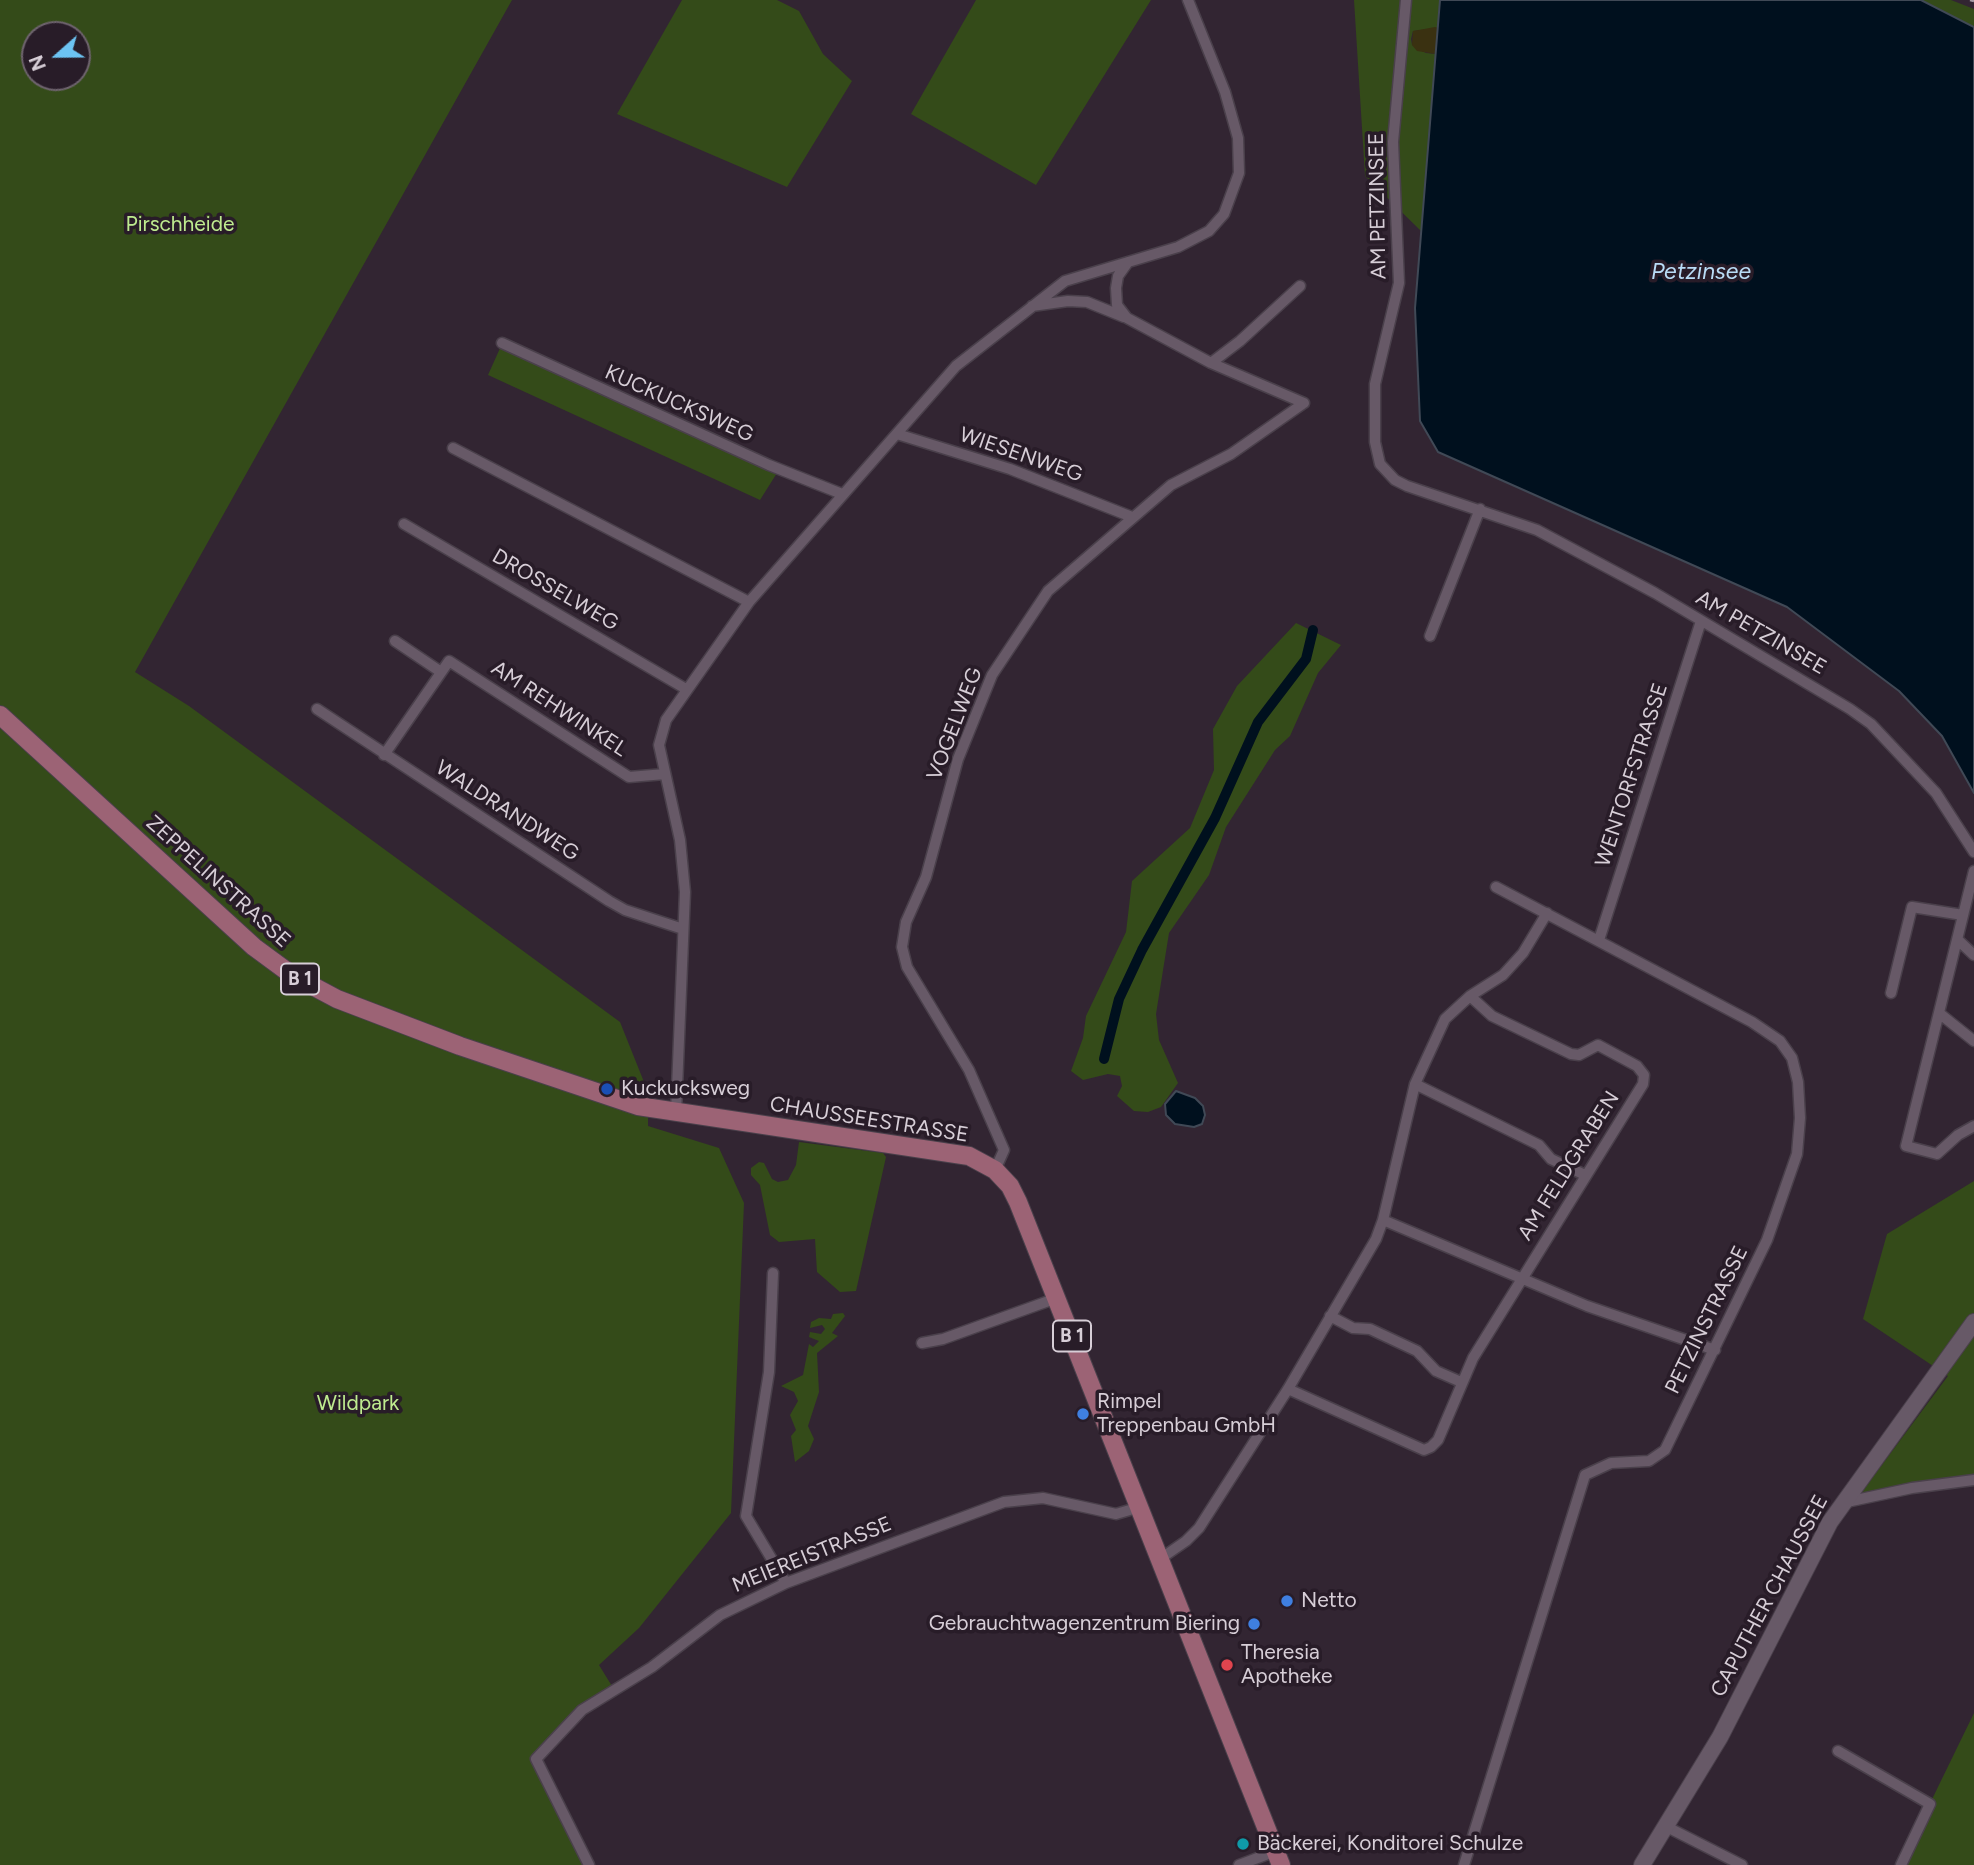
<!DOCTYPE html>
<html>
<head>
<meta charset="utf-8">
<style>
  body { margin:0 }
  #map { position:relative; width:1974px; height:1865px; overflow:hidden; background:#322532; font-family:Figtree,sans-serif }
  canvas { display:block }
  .north { position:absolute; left:21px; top:21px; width:70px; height:70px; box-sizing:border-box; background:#281c28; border:2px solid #6e636e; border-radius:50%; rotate:249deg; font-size:19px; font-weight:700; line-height:28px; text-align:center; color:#d7ced7 }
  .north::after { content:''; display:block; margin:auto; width:24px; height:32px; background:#6cc3f2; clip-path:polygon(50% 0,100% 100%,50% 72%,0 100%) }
</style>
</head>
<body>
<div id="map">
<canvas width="1974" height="1865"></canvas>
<div class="north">N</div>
</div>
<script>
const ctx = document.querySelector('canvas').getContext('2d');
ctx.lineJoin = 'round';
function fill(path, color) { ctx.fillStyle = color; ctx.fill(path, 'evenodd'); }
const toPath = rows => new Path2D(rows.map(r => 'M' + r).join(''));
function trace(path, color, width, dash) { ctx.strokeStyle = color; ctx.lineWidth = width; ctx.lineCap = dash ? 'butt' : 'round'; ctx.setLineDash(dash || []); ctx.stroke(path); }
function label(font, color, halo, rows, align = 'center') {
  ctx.font = font + ' Figtree,sans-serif'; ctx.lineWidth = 7; ctx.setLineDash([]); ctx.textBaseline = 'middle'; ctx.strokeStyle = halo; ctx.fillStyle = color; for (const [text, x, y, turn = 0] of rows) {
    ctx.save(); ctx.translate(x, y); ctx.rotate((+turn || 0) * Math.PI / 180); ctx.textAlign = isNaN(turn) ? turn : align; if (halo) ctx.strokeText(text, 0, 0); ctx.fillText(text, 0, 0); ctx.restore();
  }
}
fill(toPath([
  [0,0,512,0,135,672,189,706,620,1022,648,1092,648,1126,719,1148,744,1203,731,1513,639,1628,599,1665,615,1691,582,1710,536,1759,589,1865,0,1865],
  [35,35,77,35,77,77,35,77],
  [682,0,777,0,799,11,823,54,852,81,787,187,617,114],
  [976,0,1151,0,1036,185,911,114],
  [1354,0,1440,0,1439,28,1413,31,1411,39,1412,45,1426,53,1436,54,1421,231,1365,176],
  [1921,0,1951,0,1974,9,1974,27],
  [501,346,638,411,777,473,760,500,488,375],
  [1296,623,1341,645,1318,673,1290,736,1275,750,1226,827,1209,875,1169,933,1156,1014,1159,1040,1178,1083,1161,1107,1148,1112,1134,1111,1117,1096,1122,1086,1120,1076,1108,1074,1083,1080,1071,1071,1083,1038,1086,1016,1126,932,1132,881,1190,828,1214,770,1213,729,1237,686],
  [799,1142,883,1153,886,1157,856,1291,840,1292,817,1272,815,1239,779,1242,770,1235,760,1185,751,1175,751,1168,759,1162,764,1163,772,1179,778,1182,788,1180,796,1165],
  [1974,1181,1974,1476,1858,1497,1948,1376,1863,1319,1887,1234],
  [843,1313,845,1316,832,1333,838,1336,817,1353,819,1392,808,1426,814,1439,809,1451,795,1462,791,1436,796,1430,790,1415,798,1401,794,1392,781,1386,803,1375,809,1344,813,1347,819,1341,809,1337,810,1332,821,1334,825,1329,822,1325,810,1328,811,1322,819,1318,831,1319,833,1314],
  [1974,1713,1974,1865,1900,1865]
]), '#344b19');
fill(toPath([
  [1435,27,1439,28,1436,54,1417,51,1412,45,1413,31]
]), '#3a3111');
const water = toPath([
  [1440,0,1921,0,1974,27,1974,793,1942,736,1899,691,1787,607,1438,452,1420,421,1415,308,1440,0],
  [1176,1091,1195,1098,1203,1106,1205,1115,1202,1124,1194,1127,1175,1124,1166,1115,1165,1104,1176,1091]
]);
fill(water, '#00101e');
trace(water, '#404956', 2);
trace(toPath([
  [1104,1059,1119,999,1142,950,1215,818,1258,722,1306,659,1313,630]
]), '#00101e', 10);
const street = toPath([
  [1406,0,1393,142,1399,283,1375,384,1375,442,1380,464,1395,480,1407,486,1537,530,1655,593,1850,709,1871,724,1936,793,1974,852],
  [1128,262,1118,276,1116,288,1117,305,1127,318,1211,363,1304,403],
  [1032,306,1068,301,1087,302,1124,317],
  [502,343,769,465,842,494],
  [1211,363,1240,341,1300,286],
  [897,434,1010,469,1132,517],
  [453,448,749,602],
  [404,524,686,689],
  [1430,636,1480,509],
  [395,641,441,672],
  [317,709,609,901,625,910,683,929],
  [384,755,449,661,629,777,665,774],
  [1974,871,1906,1146,1937,1154,1958,1135,1974,1126],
  [1599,940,1701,621],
  [1958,940,1974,955],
  [1891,993,1912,907,1963,915],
  [1939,1013,1974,1041],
  [1415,1084,1539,1145,1551,1159,1585,1175],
  [676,1113,685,892,680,840,659,745,666,720,749,602,956,366,1065,281,1178,247,1209,231,1224,214,1239,173,1238,138,1225,92,1188,0],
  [995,1170,1004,1150,969,1070,907,967,902,947,906,922,926,877,958,759,992,675,1048,591,1171,485,1231,454,1304,403],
  [1383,1220,1587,1306,1715,1350],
  [773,1273,769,1372,746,1516,786,1583],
  [1330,1316,1353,1328,1370,1329,1417,1351,1436,1371,1461,1382],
  [922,1343,943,1339,1057,1298],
  [1288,1389,1424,1450,1431,1447,1438,1440,1473,1358,1643,1084,1644,1075,1637,1066,1598,1045,1579,1055,1571,1054,1492,1016,1470,996],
  [1842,1503,1912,1488,1974,1480],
  [1160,1559,1186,1541,1199,1528,1288,1389,1376,1239,1383,1220,1415,1084,1445,1019,1470,996,1503,975,1523,953,1547,913],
  [1838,1751,1930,1804,1901,1865],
  [1665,1826,1742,1865],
  [589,1865,536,1759,582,1710,652,1667,720,1615,786,1583,1004,1502,1043,1498,1116,1514,1140,1507],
  [1239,1865,1276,1851],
  [1464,1865,1585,1475,1611,1463,1649,1461,1665,1450,1767,1240,1797,1154,1800,1118,1798,1082,1792,1058,1780,1041,1752,1022,1496,887]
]);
const secondary = toPath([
  [1642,1865,1720,1737,1830,1522,1974,1322]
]);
const primary = toPath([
  [0,715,254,947,292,975,337,999,460,1046,638,1106,969,1156,995,1170,1010,1186,1018,1202,1281,1865]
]);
trace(street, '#4a404b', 13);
trace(secondary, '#4a404b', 18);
trace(primary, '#4a404b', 20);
trace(street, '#675967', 10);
trace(secondary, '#675967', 16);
trace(primary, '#9c6375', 18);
trace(toPath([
  [1970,0,1974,1]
]), '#a69ca6', 2.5, [14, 7]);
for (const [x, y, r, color] of [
  [607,1089,7,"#1a4fb4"],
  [1083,1414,7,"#3f7fe0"],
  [1287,1601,7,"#3f7fe0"],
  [1254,1624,7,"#3f7fe0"],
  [1227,1665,7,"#e0444e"],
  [1243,1844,7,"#0f9aa8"]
]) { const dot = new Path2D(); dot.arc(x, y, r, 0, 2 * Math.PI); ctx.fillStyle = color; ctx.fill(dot); trace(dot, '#281c28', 2.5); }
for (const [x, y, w] of [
  [300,979,38],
  [1072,1336,38]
]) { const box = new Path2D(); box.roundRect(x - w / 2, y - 15.5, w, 31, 5); ctx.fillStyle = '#281c28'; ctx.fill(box); trace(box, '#d7ced7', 2); }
label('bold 19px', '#d7ced7', null, [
  ["B 1",300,979],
  ["B 1",1072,1336]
]);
label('21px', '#d7ced7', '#281c28', [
  ["AM PETZINSEE",1378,206,-91],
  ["KUCKUCKSWEG",679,404,24],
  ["WIESENWEG",1021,455,19],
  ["DROSSELWEG",555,590,30],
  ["AM PETZINSEE",1761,633,30],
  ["AM REHWINKEL",559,709,33],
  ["VOGELWEG",955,724,-69],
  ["WENTORFSTRASSE",1632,775,-72],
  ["WALDRANDWEG",507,811,33],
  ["ZEPPELINSTRASSE",218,882,42],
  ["CHAUSSEESTRASSE",869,1120,9],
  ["AM FELDGRABEN",1569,1166,-58],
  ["PETZINSTRASSE",1707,1320,-64],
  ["MEIEREISTRASSE",812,1555,-22],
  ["CAPUTHER CHAUSSEE",1770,1596,-62]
]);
label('21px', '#beeb8f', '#281c28', [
  ["Pirschheide",180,225],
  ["Wildpark",358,1404]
]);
label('21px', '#d7ced7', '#281c28', [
  ["Kuckucksweg",621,1089],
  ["Rimpel",1097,1402],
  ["Treppenbau GmbH",1097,1426],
  ["Netto",1301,1601],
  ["Gebrauchtwagenzentrum Biering",1240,1624,"right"],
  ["Theresia",1241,1653],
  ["Apotheke",1241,1677],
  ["Bäckerei, Konditorei Schulze",1257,1844]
], 'left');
label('italic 23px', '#b9dcf6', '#281c28', [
  ["Petzinsee",1701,272]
]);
</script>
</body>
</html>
